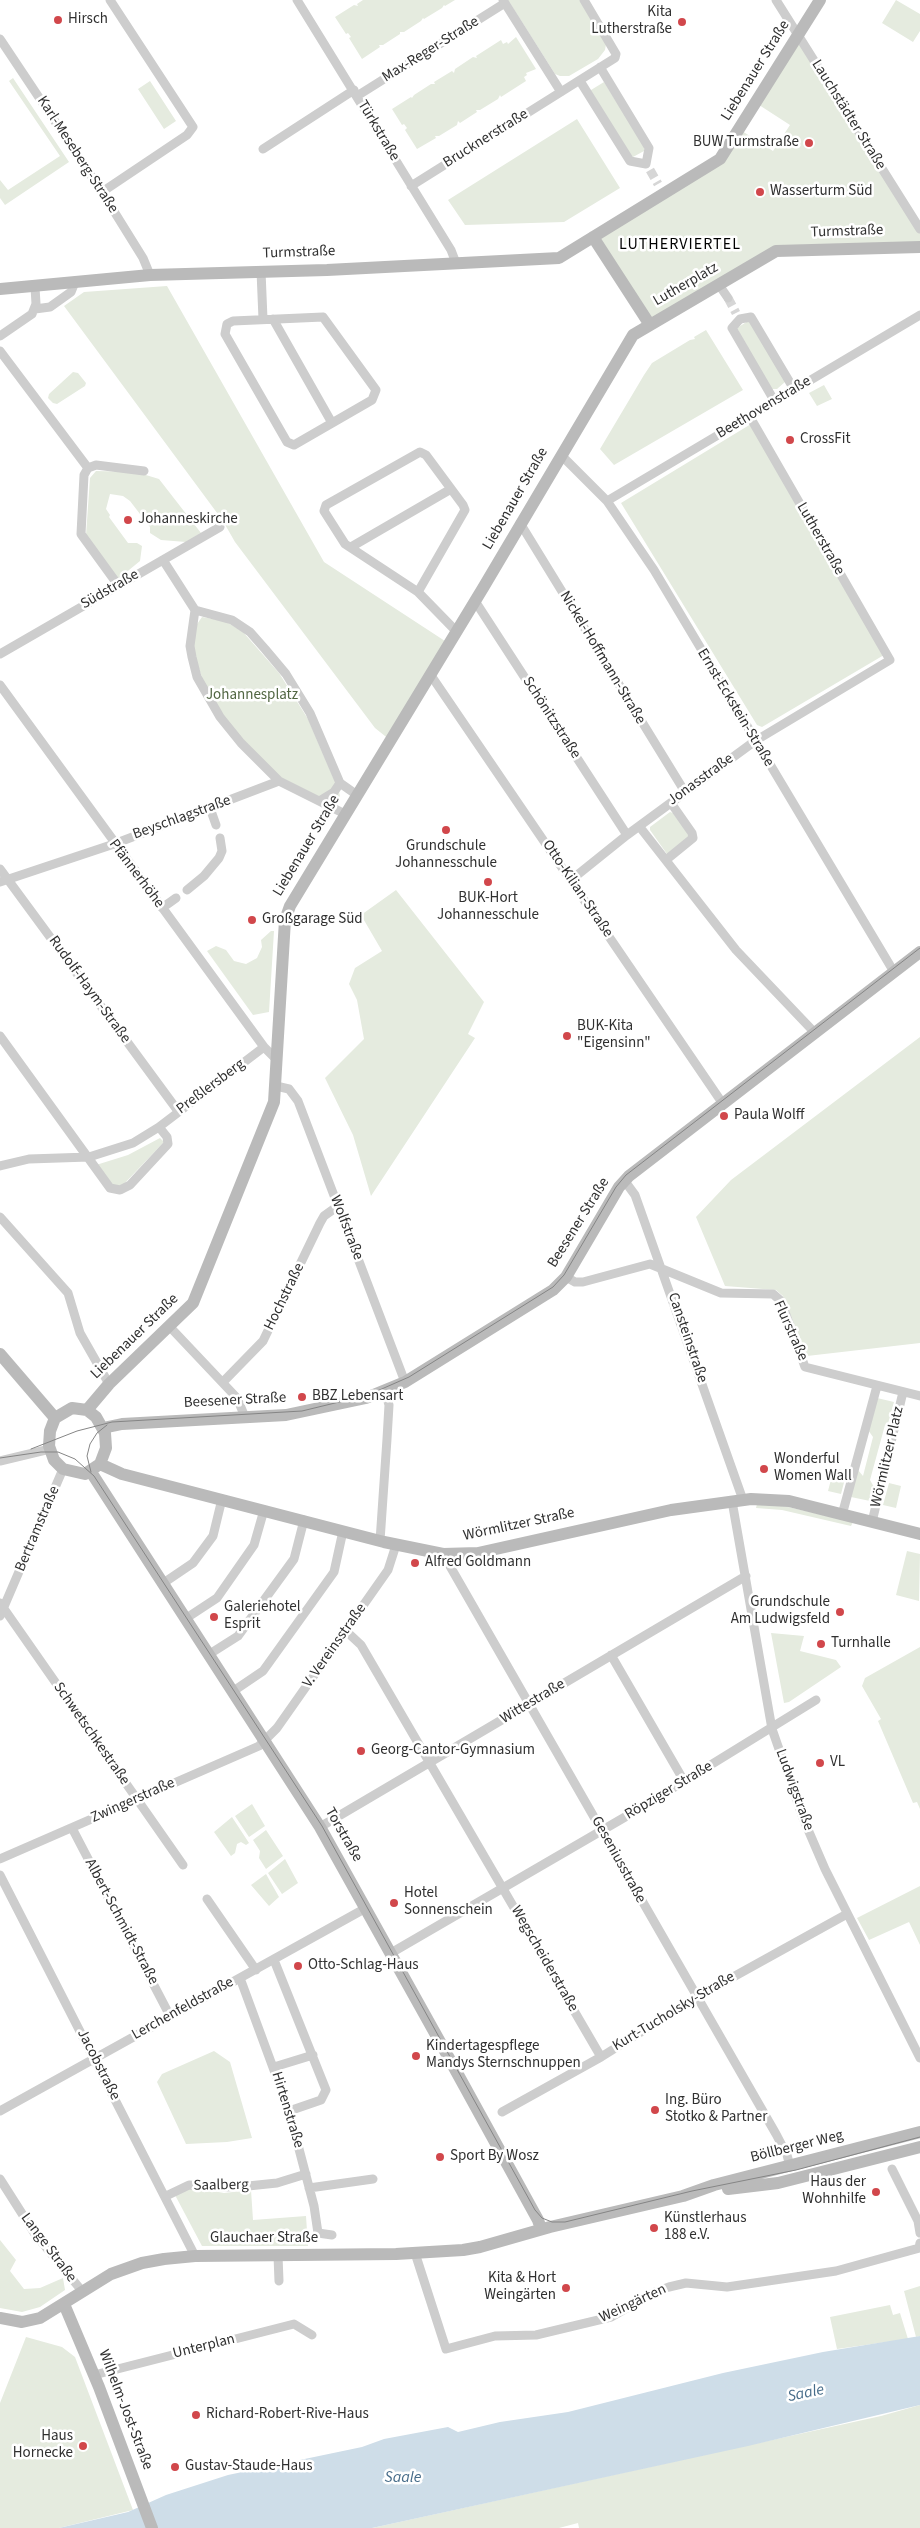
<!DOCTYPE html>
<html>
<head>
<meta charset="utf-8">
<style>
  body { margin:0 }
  canvas { display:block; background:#fff }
</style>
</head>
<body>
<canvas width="920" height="2528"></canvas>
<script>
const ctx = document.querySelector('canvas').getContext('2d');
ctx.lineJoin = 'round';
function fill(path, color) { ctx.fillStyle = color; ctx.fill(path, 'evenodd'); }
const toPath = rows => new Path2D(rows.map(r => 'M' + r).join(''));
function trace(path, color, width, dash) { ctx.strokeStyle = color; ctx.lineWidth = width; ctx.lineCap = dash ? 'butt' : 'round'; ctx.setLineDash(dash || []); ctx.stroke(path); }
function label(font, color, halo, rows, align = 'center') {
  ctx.font = font + ' "Source Sans 3",sans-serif'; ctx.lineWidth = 5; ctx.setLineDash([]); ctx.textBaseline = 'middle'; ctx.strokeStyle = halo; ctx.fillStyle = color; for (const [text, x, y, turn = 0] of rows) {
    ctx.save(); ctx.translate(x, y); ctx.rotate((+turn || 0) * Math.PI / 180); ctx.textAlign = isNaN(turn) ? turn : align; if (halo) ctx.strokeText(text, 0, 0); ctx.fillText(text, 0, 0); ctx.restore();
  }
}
fill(toPath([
  [363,0,455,0,445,6,444,5,442,8,424,19,423,18,421,21,404,32,400,32,400,34,383,45,379,45,380,47,362,59,349,38,351,37,348,33,346,34,335,17,354,5,358,6,357,4],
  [508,0,580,0,606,44,605,50,598,59,569,76,560,76,555,74],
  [896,0,920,14,920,31,913,42,882,23],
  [798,35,920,229,920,247,776,251,650,325,593,237,720,159,739,129,773,151,790,125,756,103],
  [516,37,536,69,526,73,527,75,524,77,526,81,501,97,500,95,498,99,480,110,476,110,477,112,460,123,458,121,457,125,439,136,435,136,436,138,417,149,405,130,407,128,404,124,402,125,392,109,411,97,412,98,414,95,431,84,435,84,434,82,452,71,454,73,455,69,473,57,477,58,476,56,501,40,503,44,507,42,508,44],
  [13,78,69,162,5,205,0,198,0,180,8,190,60,156,9,81],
  [150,81,176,121,164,129,138,89],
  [604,82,644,146,644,151,633,157,629,155,591,94,591,90],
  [577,119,620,188,564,222,465,225,448,200],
  [167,286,324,562,448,643,390,740,375,728,235,542,223,521,64,306,84,292],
  [748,321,750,321,785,382,777,389,771,389,737,328],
  [706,330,743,390,614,465,600,449,644,375,652,363,690,340,695,339,694,337],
  [73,372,78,373,86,383,85,386,57,404,53,403,48,398,49,394],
  [824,385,832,399,817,406,809,393],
  [751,424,884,655,762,727,757,725,621,503],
  [96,471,136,472,159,479,201,533,186,542,161,540,150,533,150,527,130,501,123,496,110,494,106,509,110,515,109,517,128,543,137,543,142,546,140,561,118,579,86,535,90,478],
  [202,617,225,621,243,632,279,673,308,719,339,791,340,797,332,803,279,781,222,715,202,678,192,646,193,630],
  [670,812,673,813,687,832,689,838,667,854,650,830,650,827],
  [396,890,484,1002,468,1034,475,1038,371,1196,353,1135,325,1078,364,1039,357,1000,349,984,355,968,382,951,361,915],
  [271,931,274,931,269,1012,253,1015,207,951,216,946,226,950,234,961,246,964,257,958,262,947,261,940],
  [920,1037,920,1343,807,1356,783,1296,776,1290,725,1286,696,1217,731,1180],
  [160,1138,164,1142,122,1186,114,1187,96,1165,128,1155],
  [877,1398,894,1402,887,1427,885,1425,870,1480,874,1487,870,1501,851,1497,858,1470,863,1476,873,1437,868,1430],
  [834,1468,847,1471,841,1494,828,1491],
  [889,1483,901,1486,896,1508,883,1505],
  [757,1504,784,1506,853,1522,851,1526,782,1510,756,1508],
  [907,1551,920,1554,919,1601,896,1595],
  [771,1633,804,1636,800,1651,836,1660,841,1667,789,1702,784,1703],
  [920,1647,920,1809,917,1802,913,1803,878,1721,881,1719,862,1686,865,1678],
  [252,1804,265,1826,249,1837,235,1816],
  [232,1817,249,1843,246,1845,241,1842,237,1844,235,1853,231,1856,214,1832],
  [266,1830,283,1856,266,1869,259,1858,260,1851,253,1840],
  [285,1859,298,1883,282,1894,268,1873],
  [266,1874,279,1897,269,1906,251,1885],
  [920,1886,920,1945,909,1922,869,1940,857,1918],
  [214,2051,230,2062,252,2138,227,2142,186,2144,157,2082,162,2074],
  [191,2187,224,2193,251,2190,253,2220,306,2216,308,2246,202,2246,175,2195],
  [0,2240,16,2260,10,2271,24,2289,40,2288,63,2278,65,2290,40,2307,22,2312,0,2308],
  [920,2286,920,2336,916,2337,904,2291],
  [890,2305,893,2315,900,2313,908,2339,837,2349,830,2317],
  [26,2337,62,2347,75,2357,133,2510,59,2528,0,2528,0,2403],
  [920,2405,920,2528,579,2528,578,2523,559,2528,372,2528,881,2416]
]), '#e5ebdf');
fill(toPath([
  [920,2336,920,2405,748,2446,372,2528,59,2528,128,2512,166,2495,228,2475,362,2447,384,2439,448,2427,458,2432,500,2422,568,2412,723,2373,823,2352]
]), '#cedde8');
trace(toPath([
  [650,170,658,184],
  [728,298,736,313]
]), '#d6d6d6', 9, [9, 4.5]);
trace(toPath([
  [297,0,451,250,456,263],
  [503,0,561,92],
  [776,0,920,229],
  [0,39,102,192,143,258,150,275],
  [580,81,630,161,646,164,649,148,600,67],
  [357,96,505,3],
  [263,149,354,90],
  [411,186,615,58,616,54,584,0],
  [102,192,187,135,193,127,110,0],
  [261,271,263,319],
  [719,285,728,298],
  [35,309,50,307,71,292,75,282],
  [323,317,376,390,372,400,294,445,287,442,225,334,227,324,233,321,323,317],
  [273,319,332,423],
  [0,336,32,314,36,304,35,287],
  [0,351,88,468],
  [775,402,732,328,740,319,751,317,795,391],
  [561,455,607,501,654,570,894,972],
  [607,501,920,315],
  [520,523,685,792],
  [351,547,451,489],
  [163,560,195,610,190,646,192,657,197,677,220,717,241,743,279,781,345,814],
  [118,585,81,534,84,475,88,468,96,465,144,471],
  [418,592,465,510,463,505,426,455,420,452,326,505,324,511,345,544,418,592,456,631],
  [475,601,627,835],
  [195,610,232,620,250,632,265,649,286,674,310,713,340,783,357,795],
  [0,654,220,527],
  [430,674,723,1104],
  [0,685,264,1047,276,1059],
  [321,800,334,792,340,783],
  [210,808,216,825],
  [639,826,736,950,815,1033],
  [666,860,693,838,692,833,671,803],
  [0,869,178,1111],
  [571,880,627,835,755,741,890,660,750,417],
  [0,882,114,844,279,781],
  [187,890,204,876,219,858,222,851,220,838],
  [162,908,176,898],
  [0,1036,110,1188,120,1190,130,1185,168,1144,167,1137,159,1127],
  [276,1086,289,1089,298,1101,405,1382],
  [0,1166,29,1159,89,1157,133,1143,159,1127,264,1047],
  [624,1180,635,1195,743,1500],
  [0,1217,68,1293,80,1333,109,1384],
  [566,1277,575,1282,583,1282,650,1264,721,1293,773,1294,781,1301,805,1367,920,1396],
  [169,1326,237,1398,245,1417],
  [223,1382,263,1341,320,1223,324,1216,338,1206],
  [0,1461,50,1449],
  [732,1501,772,1729,803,1818,825,1869,920,2058],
  [842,1515,877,1386],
  [872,1522,903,1392],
  [380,1541,387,1439,389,1405,385,1391],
  [443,1554,776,2134,787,2155,790,2166],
  [162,1584,193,1563,213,1536,222,1499],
  [0,1603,183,1865],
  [0,1616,63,1469],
  [185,1619,217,1598,254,1545,264,1510],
  [346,1631,361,1645,601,2057],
  [208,1655,238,1636,294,1559,304,1520],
  [611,1655,684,1781],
  [232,1692,263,1671,334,1572,343,1531],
  [320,1827,746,1576],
  [72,1828,170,2016],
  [0,1859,259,1746,277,1728,388,1570,396,1545],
  [0,1875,195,2256],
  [207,1899,256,1970],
  [391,1953,644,1806,816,1700],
  [274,1960,326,2090,321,2100,289,2111],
  [240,1978,289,2111,314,2206,318,2233,332,2235],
  [274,2067,313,2055],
  [0,2111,366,1908],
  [502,2112,601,2057,697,1997,847,1914],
  [892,2169,918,2221,920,2233],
  [0,2179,35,2234,82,2291],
  [309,2188,373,2179],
  [166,2196,189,2185,226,2187,248,2186,277,2183,306,2174],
  [415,2253,446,2349,495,2336,536,2335,611,2317,655,2292,669,2287,686,2283,727,2287,836,2271,919,2248,920,2243],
  [278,2256,279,2281],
  [94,2375,294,2324,312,2335]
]), '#cdcdcd', 9);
trace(toPath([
  [593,237,650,325],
  [0,289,150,275,327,270,559,258,720,159,820,0],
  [0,1354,55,1418],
  [72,1408,87,1410,96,1417,105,1433,106,1448,100,1464,85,1474,63,1469,54,1460,49,1446,50,1431,55,1418,72,1408],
  [87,1410,109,1384,193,1303,274,1102,285,920,290,906,483,588,633,335,776,251,920,247],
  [103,1428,122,1424,286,1415,366,1398,405,1382,553,1290,566,1277,619,1187,629,1176,920,952],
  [100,1464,122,1474,384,1542,443,1554,478,1553,671,1510,751,1499,789,1501,920,1534],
  [91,1472,320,1827,445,2051,538,2220,541,2229],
  [728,2189,778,2183,920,2147],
  [64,2304,99,2387,152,2528],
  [0,2318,22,2322,40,2318,111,2274,142,2263,164,2259,195,2256,396,2254,463,2250,480,2247,550,2227,683,2196,714,2185,920,2132]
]), '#bababa', 12);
trace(toPath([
  [31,1449,77,1431,112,1422,302,1411,368,1395,409,1377,553,1287,564,1275,616,1187,626,1175,920,948],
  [0,1458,41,1452,58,1452,75,1459,94,1476,322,1826,535,2210,542,2218,552,2222,565,2222,692,2191,796,2170,920,2137],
  [91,1472,87,1456,90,1444,97,1433,107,1425]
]), '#858585', 1);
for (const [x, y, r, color] of [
  [58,20,5,"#d1474b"],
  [682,22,5,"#d1474b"],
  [809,143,5,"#d1474b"],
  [760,192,5,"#d1474b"],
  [790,440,5,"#d1474b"],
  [128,520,5,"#d1474b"],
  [446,830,5,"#d1474b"],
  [488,882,5,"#d1474b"],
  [252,920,5,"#d1474b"],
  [567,1036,5,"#d1474b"],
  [724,1116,5,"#d1474b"],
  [302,1397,5,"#d1474b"],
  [764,1469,5,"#d1474b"],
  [415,1563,5,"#d1474b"],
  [840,1612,5,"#d1474b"],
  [214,1617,5,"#d1474b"],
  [821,1644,5,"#d1474b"],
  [361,1751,5,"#d1474b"],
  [820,1763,5,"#d1474b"],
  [394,1903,5,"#d1474b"],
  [298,1966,5,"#d1474b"],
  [416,2056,5,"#d1474b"],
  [655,2110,5,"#d1474b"],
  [440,2157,5,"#d1474b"],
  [876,2192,5,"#d1474b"],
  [654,2228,5,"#d1474b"],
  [566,2288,5,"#d1474b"],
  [196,2415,5,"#d1474b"],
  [83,2446,5,"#d1474b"],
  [175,2467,5,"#d1474b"]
]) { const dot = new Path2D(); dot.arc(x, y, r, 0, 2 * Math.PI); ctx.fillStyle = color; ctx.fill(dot); trace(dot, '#fff', 2); }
label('15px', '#303030', '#fff', [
  ["Kita",672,13,"right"],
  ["Lutherstraße",672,30,"right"],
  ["Hirsch",68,20],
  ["BUW Turmstraße",799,143,"right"],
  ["Wasserturm Süd",770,192],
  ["CrossFit",800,440],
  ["Johanneskirche",138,520],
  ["Grundschule",446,847,"center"],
  ["Johannesschule",446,864,"center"],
  ["BUK-Hort",488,899,"center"],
  ["Johannesschule",488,916,"center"],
  ["Großgarage Süd",262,920],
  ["BUK-Kita",577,1027],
  ["\"Eigensinn\"",577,1044],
  ["Paula Wolff",734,1116],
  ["BBZ Lebensart",312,1397],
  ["Wonderful",774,1460],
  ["Women Wall",774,1477],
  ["Alfred Goldmann",425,1563],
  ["Grundschule",830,1603,"right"],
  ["Am Ludwigsfeld",830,1620,"right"],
  ["Galeriehotel",224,1608],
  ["Esprit",224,1625],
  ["Turnhalle",831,1644],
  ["Georg-Cantor-Gymnasium",371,1751],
  ["VL",830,1763],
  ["Hotel",404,1894],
  ["Sonnenschein",404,1911],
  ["Otto-Schlag-Haus",308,1966],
  ["Kindertagespflege",426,2047],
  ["Mandys Sternschnuppen",426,2064],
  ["Ing. Büro",665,2101],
  ["Stotko & Partner",665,2118],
  ["Sport By Wosz",450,2157],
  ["Haus der",866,2183,"right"],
  ["Wohnhilfe",866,2200,"right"],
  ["Künstlerhaus",664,2219],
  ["188 e.V.",664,2236],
  ["Kita & Hort",556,2279,"right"],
  ["Weingärten",556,2296,"right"],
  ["Richard-Robert-Rive-Haus",206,2415],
  ["Haus",73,2437,"right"],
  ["Hornecke",73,2454,"right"],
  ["Gustav-Staude-Haus",185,2467]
], 'left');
label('15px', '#303030', '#fff', [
  ["Max-Reger-Straße",431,50,-32],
  ["Liebenauer Straße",756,71,-58],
  ["Lauchstädter Straße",848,115,58],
  ["Türkstraße",378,131,59],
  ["Brucknerstraße",486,139,-32],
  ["Karl-Meseberg-Straße",77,155,57],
  ["Turmstraße",847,232,-2],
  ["Turmstraße",299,253,-2],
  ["Lutherplatz",686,285,-30],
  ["Beethovenstraße",764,408,-31],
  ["Liebenauer Straße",516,499,-60],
  ["Lutherstraße",820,539,60],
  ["Südstraße",110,590,-30],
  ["Nickel-Hoffmann-Straße",602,658,59],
  ["Ernst-Eckstein-Straße",735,708,59],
  ["Schönitzstraße",551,718,57],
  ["Jonasstraße",701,780,-36],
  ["Beyschlagstraße",182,818,-20],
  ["Liebenauer Straße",307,846,-59],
  ["Pfännerhöhe",136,874,53],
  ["Otto-Kilian-Straße",577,889,56],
  ["Rudolf-Haym-Straße",89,990,54],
  ["Preßlersberg",211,1087,-37],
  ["Beesener Straße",579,1223,-58],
  ["Wolfstraße",346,1228,69],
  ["Hochstraße",285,1297,-64],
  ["Flurstraße",790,1331,66],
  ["Liebenauer Straße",135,1337,-44],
  ["Cansteinstraße",687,1338,71],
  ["Beesener Straße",235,1401,-3],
  ["Wörmlitzer Platz",888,1457,-77],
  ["Wörmlitzer Straße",519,1525,-12],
  ["Bertramstraße",38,1529,-67],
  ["V. Vereinsstraße",335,1646,-55],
  ["Wittestraße",533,1702,-31],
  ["Schwetschkestraße",91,1734,55],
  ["Ludwigstraße",794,1790,70],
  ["Röpziger Straße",669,1791,-31],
  ["Zwingerstraße",133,1801,-24],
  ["Torstraße",343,1835,60],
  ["Geseniusstraße",618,1860,61],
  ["Albert-Schmidt-Straße",121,1922,62],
  ["Wegscheiderstraße",544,1959,60],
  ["Lerchenfeldstraße",183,2009,-29],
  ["Kurt-Tucholsky-Straße",674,2012,-31],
  ["Jacobstraße",98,2065,63],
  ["Hirtenstraße",287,2110,73],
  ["Böllberger Weg",797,2147,-14],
  ["Saalberg",221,2186,-1],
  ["Glauchaer Straße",264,2239],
  ["Lange Straße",48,2248,53],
  ["Weingärten",633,2304,-25],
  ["Unterplan",204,2347,-14],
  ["Wilhelm-Jost-Straße",125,2410,69]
]);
label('15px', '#516642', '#fff', [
  ["Johannesplatz",252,696]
]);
ctx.letterSpacing = '1px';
label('16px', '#000', '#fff', [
  ["LUTHERVIERTEL",680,245]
]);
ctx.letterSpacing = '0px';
label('italic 16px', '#476c89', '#fff', [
  ["Saale",806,2394,-12],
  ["Saale",403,2478]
]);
</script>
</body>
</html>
